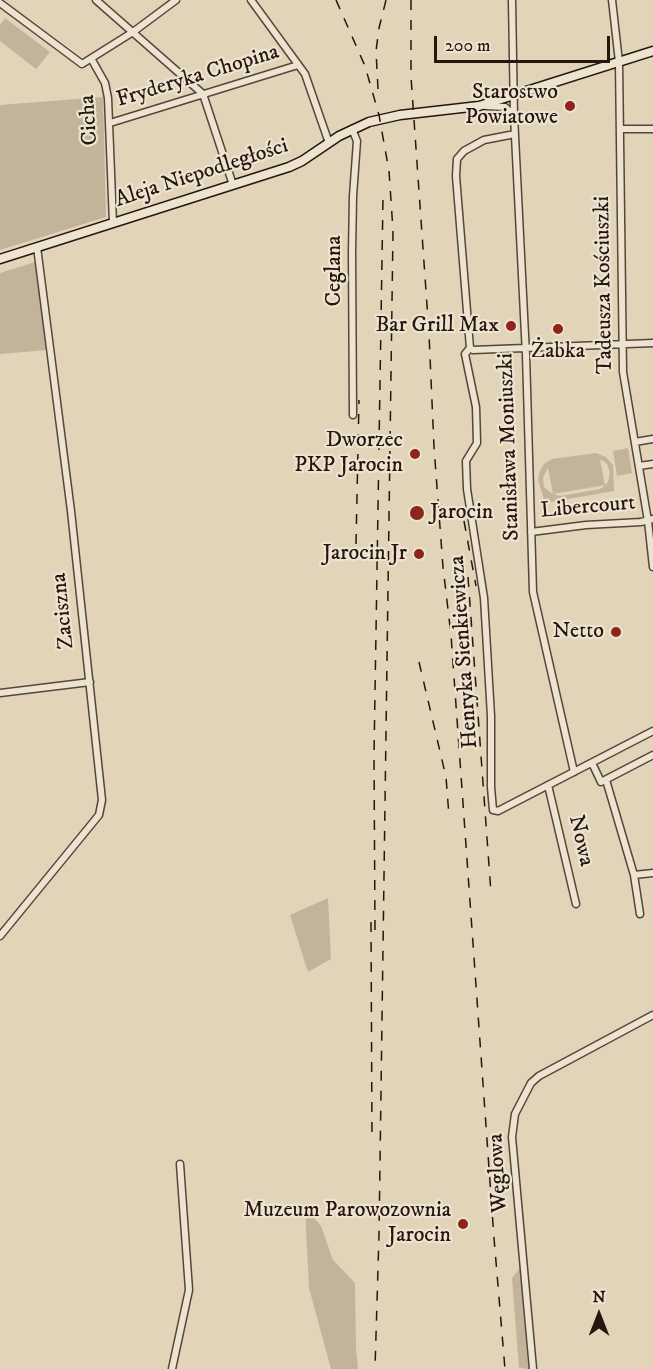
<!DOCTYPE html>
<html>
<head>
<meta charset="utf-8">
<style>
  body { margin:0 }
  #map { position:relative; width:653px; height:1369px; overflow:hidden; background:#e1d4b8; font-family:"IM FELL DW Pica",serif }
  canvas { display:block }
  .north { position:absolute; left:569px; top:1285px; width:60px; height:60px; -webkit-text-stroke:4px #ece3d1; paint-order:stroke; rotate:0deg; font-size:16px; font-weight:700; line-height:24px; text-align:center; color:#26160d }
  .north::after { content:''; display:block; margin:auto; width:21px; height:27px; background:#26160d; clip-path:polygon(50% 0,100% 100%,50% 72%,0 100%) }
  .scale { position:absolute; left:434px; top:36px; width:176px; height:27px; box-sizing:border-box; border:3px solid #26160d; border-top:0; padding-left:8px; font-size:18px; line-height:21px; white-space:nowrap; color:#26160d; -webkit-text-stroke:4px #ece3d1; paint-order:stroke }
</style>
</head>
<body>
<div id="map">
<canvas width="653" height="1369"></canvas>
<div class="north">N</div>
<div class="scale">200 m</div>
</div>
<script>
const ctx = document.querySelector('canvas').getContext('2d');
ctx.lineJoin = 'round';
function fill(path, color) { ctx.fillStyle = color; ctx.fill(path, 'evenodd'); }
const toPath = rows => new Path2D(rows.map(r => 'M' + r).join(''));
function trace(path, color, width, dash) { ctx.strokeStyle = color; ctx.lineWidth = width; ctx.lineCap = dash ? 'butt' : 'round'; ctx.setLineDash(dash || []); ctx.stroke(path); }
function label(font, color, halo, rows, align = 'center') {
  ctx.font = font + ' "IM FELL DW Pica",serif'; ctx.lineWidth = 4.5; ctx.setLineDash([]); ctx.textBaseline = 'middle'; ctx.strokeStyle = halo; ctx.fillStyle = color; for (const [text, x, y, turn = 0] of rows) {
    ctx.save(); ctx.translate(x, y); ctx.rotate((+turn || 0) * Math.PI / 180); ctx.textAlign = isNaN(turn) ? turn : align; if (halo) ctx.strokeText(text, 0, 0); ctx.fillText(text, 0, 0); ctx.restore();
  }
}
fill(toPath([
  [5,18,50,52,36,69,0,41,0,25],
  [103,97,106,217,0,250,0,105],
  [35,262,47,350,0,354,0,273],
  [628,448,632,473,617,476,613,451],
  [596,453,606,457,613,465,614,491,545,503,538,480,540,471,544,464,552,459],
  [600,459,607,464,610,473,608,482,604,486,600,489,560,496,551,493,544,487,543,477,548,468,553,494,605,485],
  [328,898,331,959,308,972,290,915],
  [305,1207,321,1226,333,1260,355,1283,356,1348,358,1369,331,1369,309,1288],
  [520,1268,528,1365,529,1369,519,1368,512,1278]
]), '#c1b49b');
const street = toPath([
  [96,0,203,94,233,185],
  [251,0,305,74,329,143],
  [512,0,514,116,526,355,533,592,574,772],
  [612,0,619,62,623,372,648,521,653,567],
  [0,3,82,64,133,32,176,0],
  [92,60,105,83,108,98,113,223],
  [486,106,505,107,514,115],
  [110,123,298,65],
  [352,129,357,141,353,196,352,253,353,415],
  [620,129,653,129],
  [515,134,484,140,464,151,457,159,456,176,470,348,473,350,653,343],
  [470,348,465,354,476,407,477,443,466,461,467,489,484,598,491,716,491,787,493,810,498,811,653,731],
  [635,442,653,439],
  [639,466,653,464],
  [531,532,586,525,641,522,653,519],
  [0,693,90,682],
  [592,763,601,782,653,755],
  [606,780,634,875,640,914],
  [548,785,576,904],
  [634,875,653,873],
  [0,936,99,815,102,800,71,511,37,247],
  [172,1369,189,1290,180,1164],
  [533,1369,512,1137,515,1114,531,1083,539,1076,653,1015]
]);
const secondary = toPath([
  [0,259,289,167,302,161,339,136,369,122,400,115,479,106,653,51]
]);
trace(street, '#554638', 9);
trace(secondary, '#26160d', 11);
trace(street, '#ece3d1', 6);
trace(secondary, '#ece3d1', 8);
trace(toPath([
  [336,0,365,66,379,115,389,171,393,230,379,1235,375,1369],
  [411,0,411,77,429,334,434,447,443,567,451,635,494,1238,505,1369],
  [378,89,376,51,379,28,386,0],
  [464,521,476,586],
  [356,544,359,400],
  [468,577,491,893],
  [419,662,446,777,449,816],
  [371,922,372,1141],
  [375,930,374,756,383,198]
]), '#26160d', 1.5, [10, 10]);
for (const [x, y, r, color] of [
  [570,106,6,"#8f2418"],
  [511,326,6,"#8f2418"],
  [558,329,6,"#8f2418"],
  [415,454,6,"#8f2418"],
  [417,513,8,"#8f2418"],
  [419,554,6,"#8f2418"],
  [616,632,6,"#8f2418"],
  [463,1224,6,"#8f2418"]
]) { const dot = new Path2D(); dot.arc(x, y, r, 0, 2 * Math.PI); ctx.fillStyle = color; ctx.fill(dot); trace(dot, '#ece3d1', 2); }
label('22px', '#26160d', '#ece3d1', [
  ["Fryderyka Chopina",198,77,-17],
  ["Cicha",90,120,-94],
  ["Aleja Niepodległości",202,174,-18],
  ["Ceglana",335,271,-90],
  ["Tadeusza Kościuszki",605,285,-91],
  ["Stanisława Moniuszki",510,447,-92],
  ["Libercourt",588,508,-5],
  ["Zaciszna",64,611,-96],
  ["Henryka Sienkiewicza",465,652,-94],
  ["Nowa",580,841,77],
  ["Węglowa",499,1173,-93]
]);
label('22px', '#26160d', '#ece3d1', [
  ["Starostwo",558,93],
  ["Powiatowe",558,118],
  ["Bar Grill Max",499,326],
  ["Żabka",558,352,"center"],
  ["Dworzec",403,441],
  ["PKP Jarocin",403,466],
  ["Jarocin",430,513,"left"],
  ["Jarocin Jr",407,554],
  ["Netto",604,632],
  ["Muzeum Parowozownia",451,1211],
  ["Jarocin",451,1236]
], 'right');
</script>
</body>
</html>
